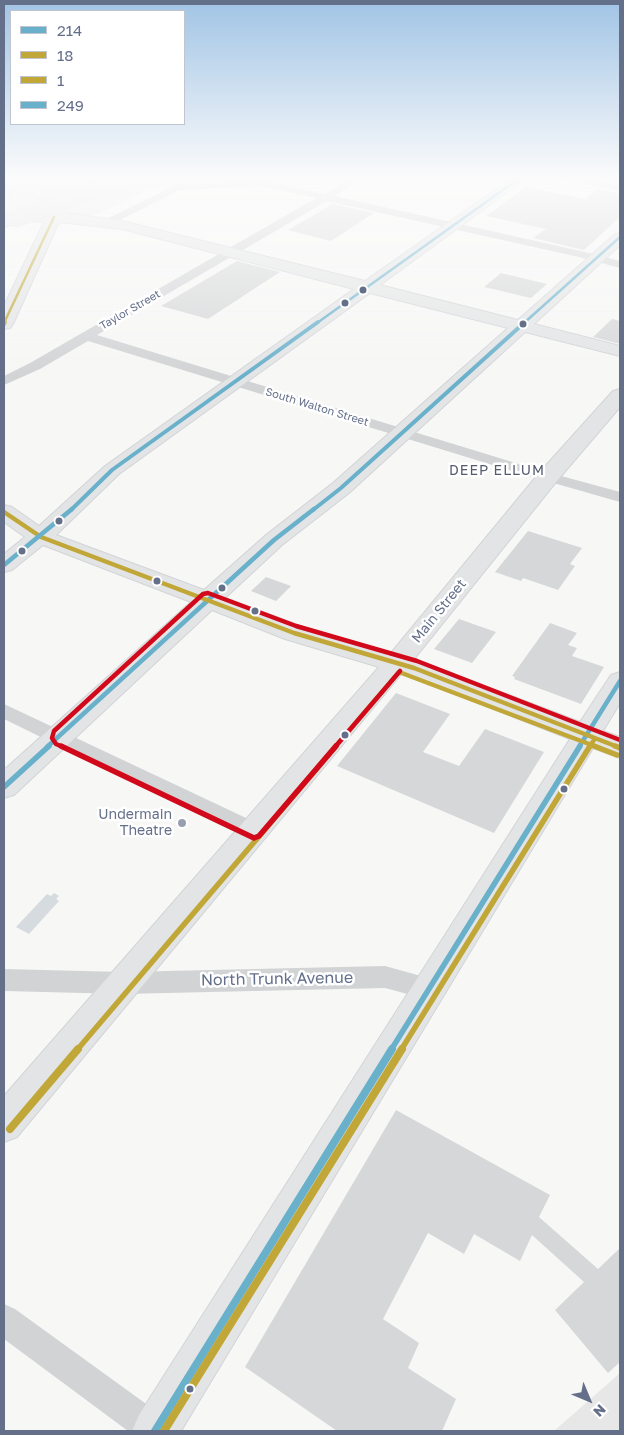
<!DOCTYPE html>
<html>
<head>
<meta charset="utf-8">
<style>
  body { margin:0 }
  #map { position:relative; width:624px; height:1435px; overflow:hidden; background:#f7f7f6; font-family:"Golos Text",sans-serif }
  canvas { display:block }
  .frame { position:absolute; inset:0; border:5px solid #646f8a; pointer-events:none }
  .legend { position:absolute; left:10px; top:10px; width:175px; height:115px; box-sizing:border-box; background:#fff; border:1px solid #c1c5d0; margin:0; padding:6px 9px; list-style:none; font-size:15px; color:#646f8a }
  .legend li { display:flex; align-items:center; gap:10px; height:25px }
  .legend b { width:25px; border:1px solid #c1c5d0 }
  .north { position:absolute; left:564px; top:1375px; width:50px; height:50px; -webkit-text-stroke:4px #fff; paint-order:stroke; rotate:135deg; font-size:14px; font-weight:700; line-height:20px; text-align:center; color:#646f8a }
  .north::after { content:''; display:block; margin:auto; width:18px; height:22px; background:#646f8a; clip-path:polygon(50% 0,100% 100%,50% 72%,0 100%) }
</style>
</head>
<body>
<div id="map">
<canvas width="624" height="1435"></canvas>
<div class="frame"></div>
<ul class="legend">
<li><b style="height:6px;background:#69b0cb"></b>214</li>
<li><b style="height:6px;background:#c1a737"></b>18</li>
<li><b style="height:6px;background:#c1a737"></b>1</li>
<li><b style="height:6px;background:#69b0cb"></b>249</li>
</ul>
<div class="north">N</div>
</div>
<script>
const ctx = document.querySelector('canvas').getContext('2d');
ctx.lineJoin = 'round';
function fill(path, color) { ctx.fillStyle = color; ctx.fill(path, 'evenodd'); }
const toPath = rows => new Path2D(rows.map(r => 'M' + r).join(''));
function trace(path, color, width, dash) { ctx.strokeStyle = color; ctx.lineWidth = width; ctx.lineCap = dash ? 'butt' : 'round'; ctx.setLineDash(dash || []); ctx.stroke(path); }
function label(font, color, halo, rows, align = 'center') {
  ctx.font = font + ' "Golos Text",sans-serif'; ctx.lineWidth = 5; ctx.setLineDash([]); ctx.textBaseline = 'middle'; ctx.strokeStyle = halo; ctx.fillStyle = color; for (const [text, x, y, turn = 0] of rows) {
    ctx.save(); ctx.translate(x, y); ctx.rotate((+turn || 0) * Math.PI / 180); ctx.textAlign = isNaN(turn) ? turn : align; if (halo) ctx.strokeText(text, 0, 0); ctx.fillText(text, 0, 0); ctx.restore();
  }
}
fill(toPath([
  [620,1373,620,1431,554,1431]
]), '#e7e7e8');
fill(toPath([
  [4,177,250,177,264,180,166,182,95,215,4,210]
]), '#e5ebe4');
fill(toPath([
  [54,893,59,896,56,899,59,901,29,934,16,927,47,894,51,896]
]), '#d6dbe0');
fill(toPath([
  [526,187,585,199,598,189,620,193,620,217,584,250,533,238,546,229,486,216],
  [333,204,374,213,331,241,288,230],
  [237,261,280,272,208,319,161,306],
  [501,273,547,284,531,298,484,287],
  [612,319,620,321,620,344,593,337],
  [528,531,582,548,570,564,575,566,558,590,523,578,521,581,495,572],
  [266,577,291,586,276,601,251,591],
  [459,619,496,632,472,663,434,649],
  [550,623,577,633,568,645,577,648,572,656,604,667,581,704,514,679,515,677,512,676],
  [396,693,450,714,423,752,459,766,485,729,544,752,494,833,337,766],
  [396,1110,550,1195,539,1217,598,1269,620,1248,620,1362,608,1373,555,1310,584,1282,532,1235,520,1261,474,1234,464,1254,428,1233,383,1319,419,1343,408,1368,456,1399,442,1431,337,1431,245,1367]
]), '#d6d7d8');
const secondary = toPath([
  [513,177,528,177,380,285,518,320,615,234,620,233,620,245,534,324,620,346,620,356,525,332,349,493,282,545,225,598,303,627,391,653,540,472,613,391,620,389,620,407,556,482,414,659,580,722,611,675,620,672,620,703,603,731,620,737,620,758,593,748,181,1431,132,1431,139,1415,570,739,402,673,17,1137,4,1142,4,1096,379,667,285,639,212,610,14,795,4,798,4,770,191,602,43,545,12,570,4,572,4,554,25,537,4,522,4,505,12,507,39,526,105,466,354,289,122,229,59,222,13,324,10,328,4,329,4,306,44,222,4,220,4,212,75,214,122,221,365,281,513,177],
  [370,293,508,328,333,483,266,535,204,590,56,535,119,474,370,293]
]);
const highway = toPath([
  [15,177,30,177,9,194,4,195,4,185,15,177],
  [57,177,70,177,65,187,49,203,39,203,37,200,57,177],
  [16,215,23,219,21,222,4,227,4,218,16,215]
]);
trace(secondary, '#d2d4d6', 2);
trace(highway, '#d3d4d5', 2);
fill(toPath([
  [354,177,365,177,335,196,585,252,620,261,620,268,579,257,327,201,97,335,532,468,620,492,620,502,522,474,88,341,40,369,4,385,4,376,30,363,316,198,262,186,180,190,112,224,104,224,104,220,178,184,262,180,324,194,354,177],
  [558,177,576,177,620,185,620,191,563,180,558,177],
  [4,704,261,825,264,831,261,837,253,839,245,837,4,719,4,704],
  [385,966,439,981,443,989,439,997,430,1000,385,988,123,994,4,991,4,969,123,972,385,966],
  [4,1304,15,1309,167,1419,172,1431,128,1431,4,1339,4,1304]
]), '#d2d3d5');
fill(secondary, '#e3e4e5');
fill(highway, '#e3e4e5');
const highwayBridge = toPath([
  [16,219,96,189,160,177]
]);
trace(highwayBridge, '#d3d4d5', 17, []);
trace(highwayBridge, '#e3e4e5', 16);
trace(toPath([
  [524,323,620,237]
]), '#69b0cb', 2.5);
trace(toPath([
  [313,510,341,488,525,322]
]), '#69b0cb', 4);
trace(toPath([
  [47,747,274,540,314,509],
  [579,747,620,681]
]), '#69b0cb', 4.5);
trace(toPath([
  [4,787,49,746],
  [391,1050,580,746]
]), '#69b0cb', 5.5);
trace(toPath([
  [155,1431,392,1049]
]), '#69b0cb', 8);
trace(toPath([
  [335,747,399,672,597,747],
  [589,747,594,740]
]), '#c1a737', 4.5);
trace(toPath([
  [594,746,617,755],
  [77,1050,336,746],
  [401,1050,590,746]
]), '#c1a737', 5.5);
trace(toPath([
  [10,1129,78,1049],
  [164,1431,402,1049]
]), '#c1a737', 8);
trace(toPath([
  [4,323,54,217]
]), '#c1a737', 2.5);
trace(toPath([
  [4,324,5,322]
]), '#c1a737', 4);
trace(toPath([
  [4,512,41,537,294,633,414,668,618,747]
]), '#c1a737', 4.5);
trace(toPath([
  [615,746,620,748]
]), '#c1a737', 5.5);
trace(toPath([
  [317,323,521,177]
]), '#69b0cb', 2.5);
trace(toPath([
  [71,510,112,470,318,322]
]), '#69b0cb', 4);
trace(toPath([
  [4,565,72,509]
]), '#69b0cb', 4.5);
trace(toPath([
  [63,747,56,744,52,738,54,731,203,594,208,593,296,626,417,661,620,740],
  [335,747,400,671]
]), '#d1091b', 4.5);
trace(toPath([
  [61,746,254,838,259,836,336,746]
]), '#d1091b', 5.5);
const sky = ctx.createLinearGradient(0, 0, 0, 377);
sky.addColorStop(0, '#a1c4e5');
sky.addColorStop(0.47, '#fbfbfb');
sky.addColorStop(1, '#fbfbfb00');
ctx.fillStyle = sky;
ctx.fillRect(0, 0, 624, 377);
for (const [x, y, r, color] of [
  [363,290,4.5,"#646f8a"],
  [345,303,4.5,"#646f8a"],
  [523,324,4.5,"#646f8a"],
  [59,521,4.5,"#646f8a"],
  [22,551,4.5,"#646f8a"],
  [157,581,4.5,"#646f8a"],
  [222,588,4.5,"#646f8a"],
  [255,611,4.5,"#646f8a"],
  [345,735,4.5,"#646f8a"],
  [564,789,4.5,"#646f8a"],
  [182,823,5,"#979fb0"],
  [190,1389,4.5,"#646f8a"]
]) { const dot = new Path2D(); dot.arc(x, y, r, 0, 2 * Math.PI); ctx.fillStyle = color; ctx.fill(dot); trace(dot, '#fff', 2); }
label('11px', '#646f8a', '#fff', [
  ["Taylor Street",130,310,-30],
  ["South Walton Street",317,407,17]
]);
ctx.letterSpacing = '1px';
label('14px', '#535b6e', '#fff', [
  ["DEEP ELLUM",497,471]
]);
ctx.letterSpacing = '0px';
label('14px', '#646f8a', '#fff', [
  ["Main Street",439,611,-51]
]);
label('14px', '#646f8a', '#fff', [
  ["Undermain",172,815],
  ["Theatre",172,831]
], 'right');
label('16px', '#646f8a', '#fff', [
  ["North Trunk Avenue",277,979,-1]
]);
</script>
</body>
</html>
